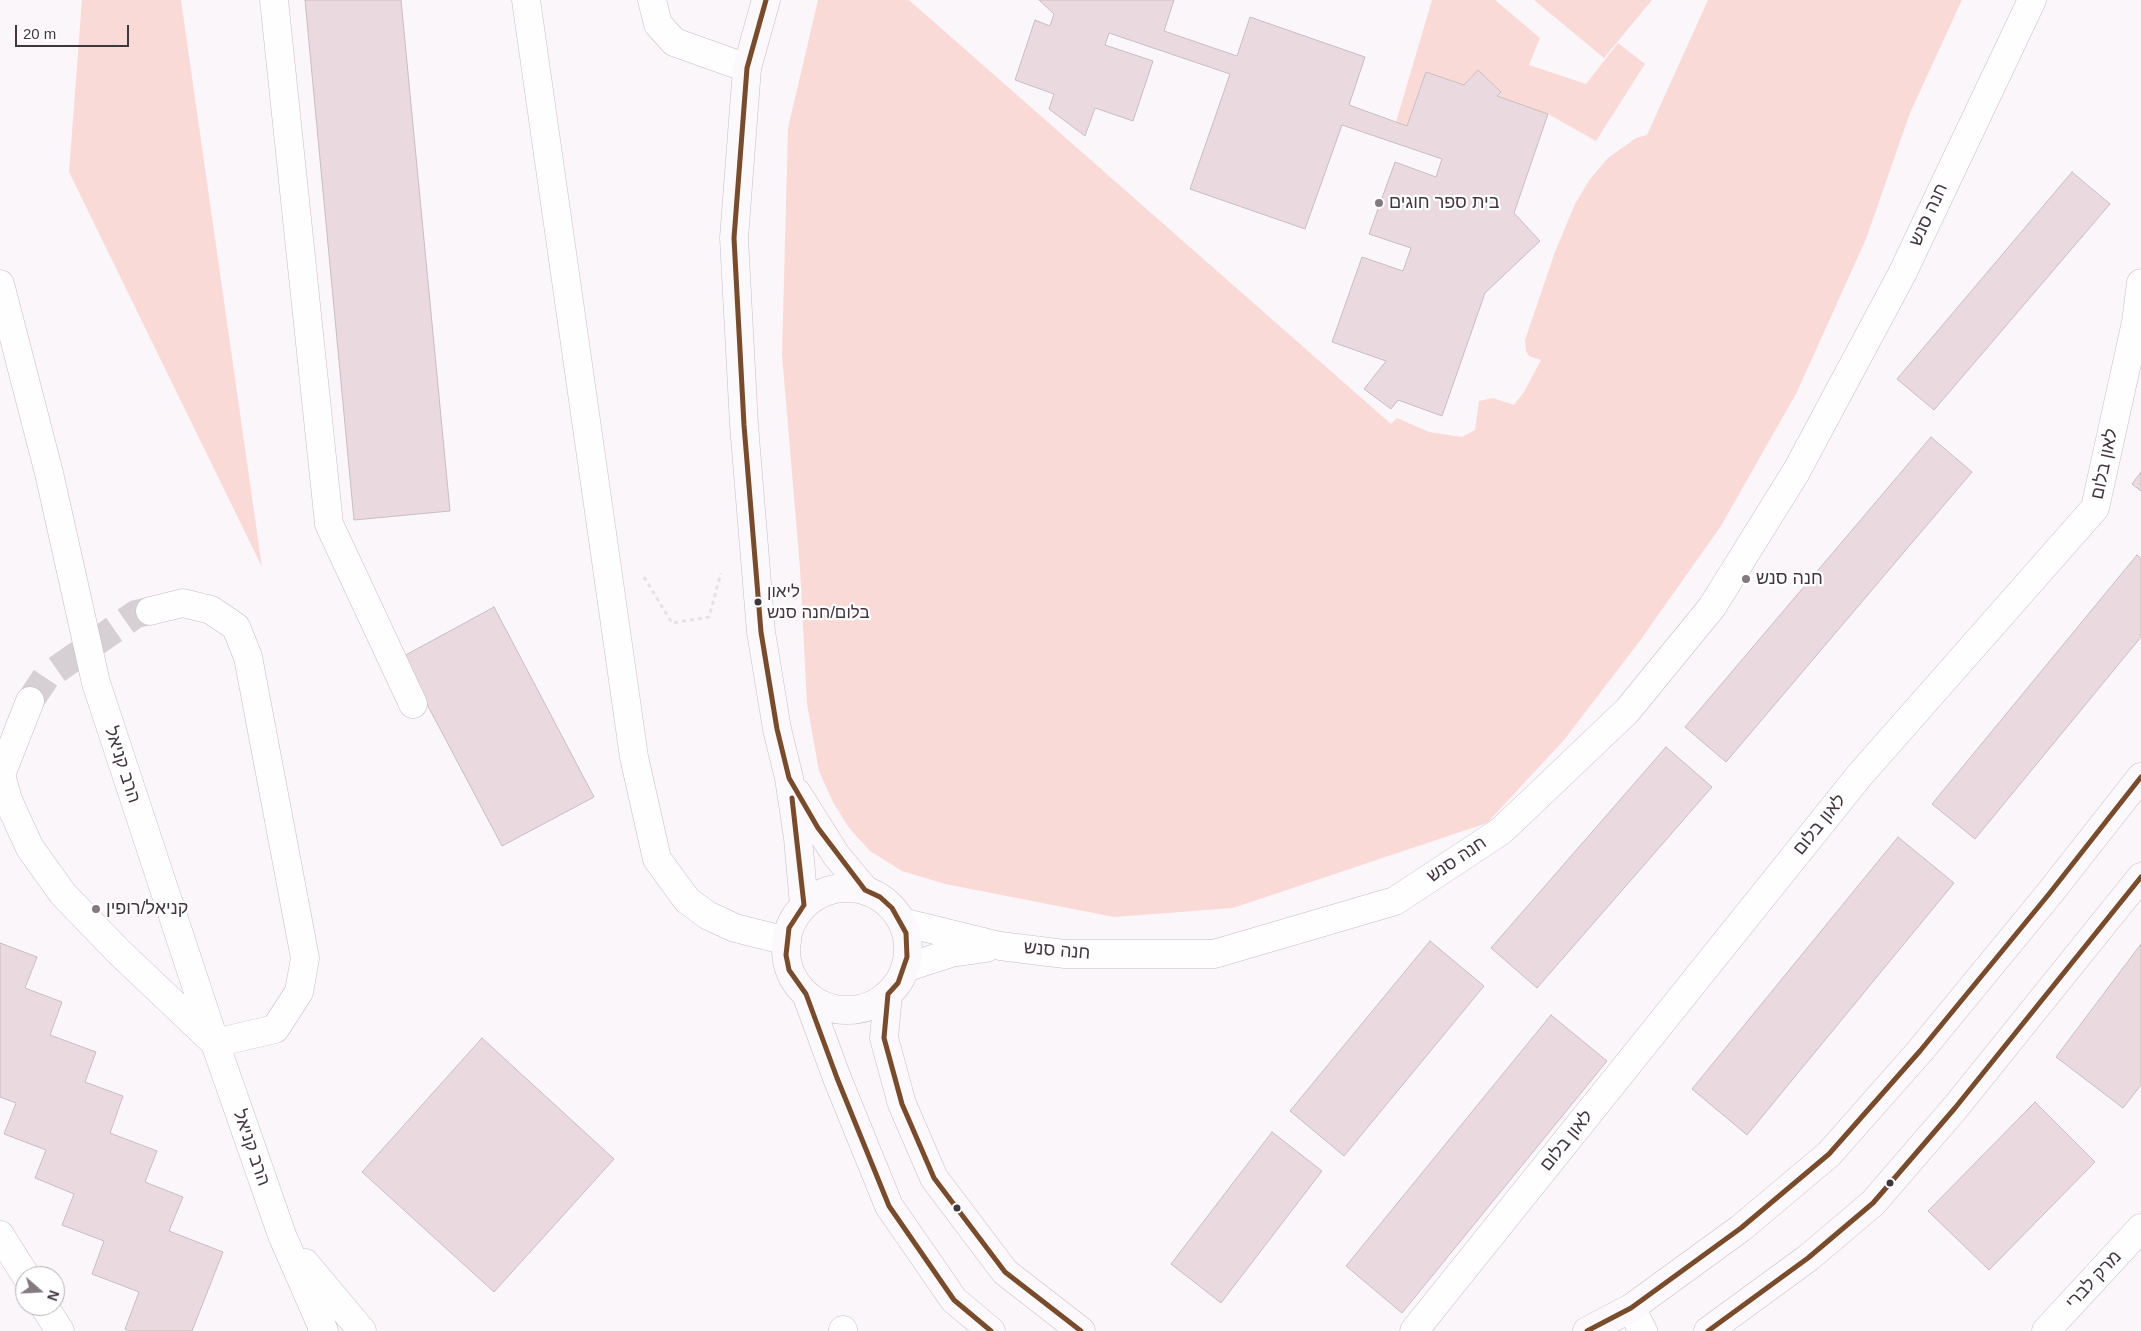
<!DOCTYPE html>
<html>
<head>
<meta charset="utf-8">
<style>
  body { margin:0 }
  #map { position:relative; width:2141px; height:1331px; overflow:hidden; background:#fbf6f9; font-family:Helvetica,sans-serif }
  canvas { display:block }
  .north { position:absolute; left:15px; top:1266px; width:50px; height:50px; box-sizing:border-box; background:#fff; border:1px solid #b3afb2; border-radius:50%; rotate:109deg; font-size:14px; font-weight:700; line-height:20px; text-align:center; color:#42363e }
  .north::after { content:''; display:block; margin:auto; width:18px; height:22px; background:#83797f; clip-path:polygon(50% 0,100% 100%,50% 72%,0 100%) }
  .scale { position:absolute; left:15px; top:25px; width:114px; height:22px; box-sizing:border-box; border:2px solid #42363e; border-top:0; padding-left:6px; font-size:15px; line-height:18px; white-space:nowrap; color:#42363e; -webkit-text-stroke:4px #fff; paint-order:stroke }
</style>
</head>
<body>
<div id="map">
<canvas width="2141" height="1331"></canvas>
<div class="north">N</div>
<div class="scale">20 m</div>
</div>
<script>
const ctx = document.querySelector('canvas').getContext('2d');
ctx.lineJoin = 'round';
function fill(path, color) { ctx.fillStyle = color; ctx.fill(path, 'evenodd'); }
const toPath = rows => new Path2D(rows.map(r => 'M' + r).join(''));
function trace(path, color, width, dash) { ctx.strokeStyle = color; ctx.lineWidth = width; ctx.lineCap = dash ? 'butt' : 'round'; ctx.setLineDash(dash || []); ctx.stroke(path); }
function label(font, color, halo, rows, align = 'center') {
  ctx.font = font + ' Helvetica,Heebo,sans-serif'; ctx.lineWidth = 4.5; ctx.setLineDash([]); ctx.textBaseline = 'middle'; ctx.strokeStyle = halo; ctx.fillStyle = color; for (const [text, x, y, turn = 0] of rows) {
    ctx.save(); ctx.translate(x, y); ctx.rotate((+turn || 0) * Math.PI / 180); ctx.textAlign = isNaN(turn) ? turn : align; if (halo) ctx.strokeText(text, 0, 0); ctx.fillText(text, 0, 0); ctx.restore();
  }
}
fill(toPath([
  [82,0,181,0,262,567,69,172],
  [818,0,909,0,1391,424,1397,418,1429,432,1462,437,1475,430,1479,401,1493,398,1514,405,1524,392,1541,360,1529,356,1526,351,1525,340,1555,252,1575,204,1590,179,1608,158,1636,138,1647,135,1708,0,1962,0,1910,113,1866,239,1797,392,1721,526,1639,642,1564,740,1487,823,1233,908,1114,917,945,884,902,871,870,851,849,828,833,802,819,771,807,704,800,568,782,355,788,128],
  [1432,0,1495,0,1540,38,1529,65,1586,84,1618,43,1645,64,1596,141,1548,114,1497,96,1501,92,1478,70,1464,85,1426,72,1407,126,1396,122],
  [1534,0,1652,0,1604,58]
]), '#fadad7');
const building = toPath([
  [305,0,401,0,450,511,354,520,305,0],
  [1039,0,1174,0,1164,31,1237,56,1250,17,1365,57,1349,105,1407,126,1426,72,1464,85,1478,70,1501,92,1497,96,1548,114,1514,213,1540,241,1485,293,1442,416,1398,400,1391,409,1364,389,1386,361,1332,342,1362,257,1403,271,1411,248,1369,234,1395,162,1436,177,1442,159,1342,125,1305,229,1190,189,1230,74,1109,33,1105,45,1153,61,1133,121,1095,108,1085,136,1049,109,1054,94,1015,80,1035,20,1050,26,1054,14,1039,0],
  [2072,172,2110,204,1934,410,1897,379,2072,172],
  [1931,437,1972,472,1726,762,1685,727,1931,437],
  [2141,472,2141,491,2132,484,2141,472],
  [2137,555,2141,559,2141,637,1975,839,1932,804,2137,555],
  [494,607,594,797,502,846,402,657,494,607],
  [1666,747,1712,787,1537,988,1491,948,1666,747],
  [1898,837,1954,883,1747,1135,1692,1089,1898,837],
  [1430,941,1484,986,1344,1156,1290,1111,1430,941],
  [0,943,37,957,25,988,62,1002,50,1035,96,1052,85,1082,123,1096,110,1133,157,1151,145,1182,183,1197,169,1231,223,1252,192,1331,130,1331,125,1329,139,1292,92,1274,104,1241,62,1225,74,1194,35,1178,46,1150,4,1134,16,1103,0,1097,0,943],
  [2141,944,2141,1085,2123,1108,2056,1057,2141,944],
  [1551,1015,1607,1061,1402,1313,1346,1266,1551,1015],
  [482,1038,614,1159,494,1292,362,1172,482,1038],
  [2035,1102,2095,1162,1989,1270,1928,1211,2035,1102],
  [1272,1132,1322,1171,1221,1303,1171,1264,1272,1132]
]);
fill(building, '#ead9de');
trace(building, '#c7bec1', 1);
trace(toPath([
  [30,701,46,677,136,614,150,611]
]), '#d6d0d4', 28, [28, 14]);
const street = toPath([
  [274,0,329,524,413,704],
  [526,0,634,757,657,859,687,900,707,915,735,928,787,941],
  [652,0,658,24,674,42,747,68],
  [0,284,49,473,96,683,215,1043,282,1235,324,1331],
  [30,701,1,775,8,800,30,848,63,894,118,951,215,1043,275,1029,299,992,305,958,248,657,236,627,211,610,183,603,150,611],
  [902,922,1000,946,1065,954,1214,954,1395,901,1501,831,1627,711,1712,607,1796,472,1902,274,2032,0],
  [905,968,951,953,986,948],
  [0,1235,26,1276],
  [305,1263,362,1331],
  [44,1306,60,1331],
  [1631,1308,1643,1331],
  [843,1330,843,1331],
  [1414,1331,1859,776,2095,508,2136,322,2141,283],
  [2046,1331,2141,1228]
]);
const secondary = toPath([
  [766,0,747,68,734,238,744,425,761,632,777,729,789,778,798,838,804,905],
  [797,793,836,855,865,890],
  '786 949a61 61 0 1 1 122 0a61 61 0 1 1-122 0Z',
  [806,994,837,1078,889,1206,954,1300,991,1331],
  [888,994,884,1038,902,1104,934,1178,1005,1272,1081,1331],
  [1587,1331,1631,1308,1741,1228,1829,1154,1920,1051,2049,894,2141,777],
  [1708,1331,1808,1258,1873,1203,1955,1108,2141,877]
]);
trace(street, '#c6bec3', 29);
trace(secondary, '#c6bec3', 29);
trace(toPath([
  [644,577,672,623,709,617,721,573]
]), '#e4e2e3', 3, [4, 4]);
trace(street, '#fefefe', 28);
trace(secondary, '#fbf9fb', 28);
trace(toPath([
  [766,0,747,68,734,238,744,425,761,632,777,729,789,778,818,828,865,890,880,897,892,908,906,933,907,957,898,983,888,994,884,1038,902,1104,934,1178,1005,1272,1081,1331],
  [792,798,804,905,789,928,786,955,789,970,806,994,837,1078,889,1206,954,1300,991,1331],
  [1587,1331,1631,1308,1741,1228,1829,1154,1920,1051,2049,894,2141,777],
  [1708,1331,1808,1258,1873,1203,1955,1108,2141,877]
]), '#7a4b2a', 5);
for (const [x, y, r, color] of [
  [1379,203,5,"#83797f"],
  [1746,579,5,"#83797f"],
  [758,602,4.5,"#42363e"],
  [96,909,5,"#83797f"],
  [1890,1183,4.5,"#42363e"],
  [957,1208,4.5,"#42363e"]
]) { const dot = new Path2D(); dot.arc(x, y, r, 0, 2 * Math.PI); ctx.fillStyle = color; ctx.fill(dot); trace(dot, '#fff', 2); }
label('17px', '#42363e', '#fff', [
  ["ליאון",767,592],
  ["בלום/חנה סנש",767,613]
], 'left');
label('18px', '#42363e', '#fff', [
  ["בית ספר חוגים",1389,203],
  ["חנה סנש",1756,579],
  ["קניאל/רופין",106,909]
], 'left');
label('18px', '#42363e', '#fff', [
  ["חנה סנש",1929,215,-65],
  ["לאון בלום",2105,464,-78],
  ["הרב קניאל",122,765,72],
  ["לאון בלום",1820,825,-51],
  ["חנה סנש",1457,860,-34],
  ["חנה סנש",1057,951,5],
  ["לאון בלום",1567,1141,-51],
  ["הרב קניאל",251,1148,71],
  ["מרק לברי",2094,1280,-47]
]);
</script>
</body>
</html>
